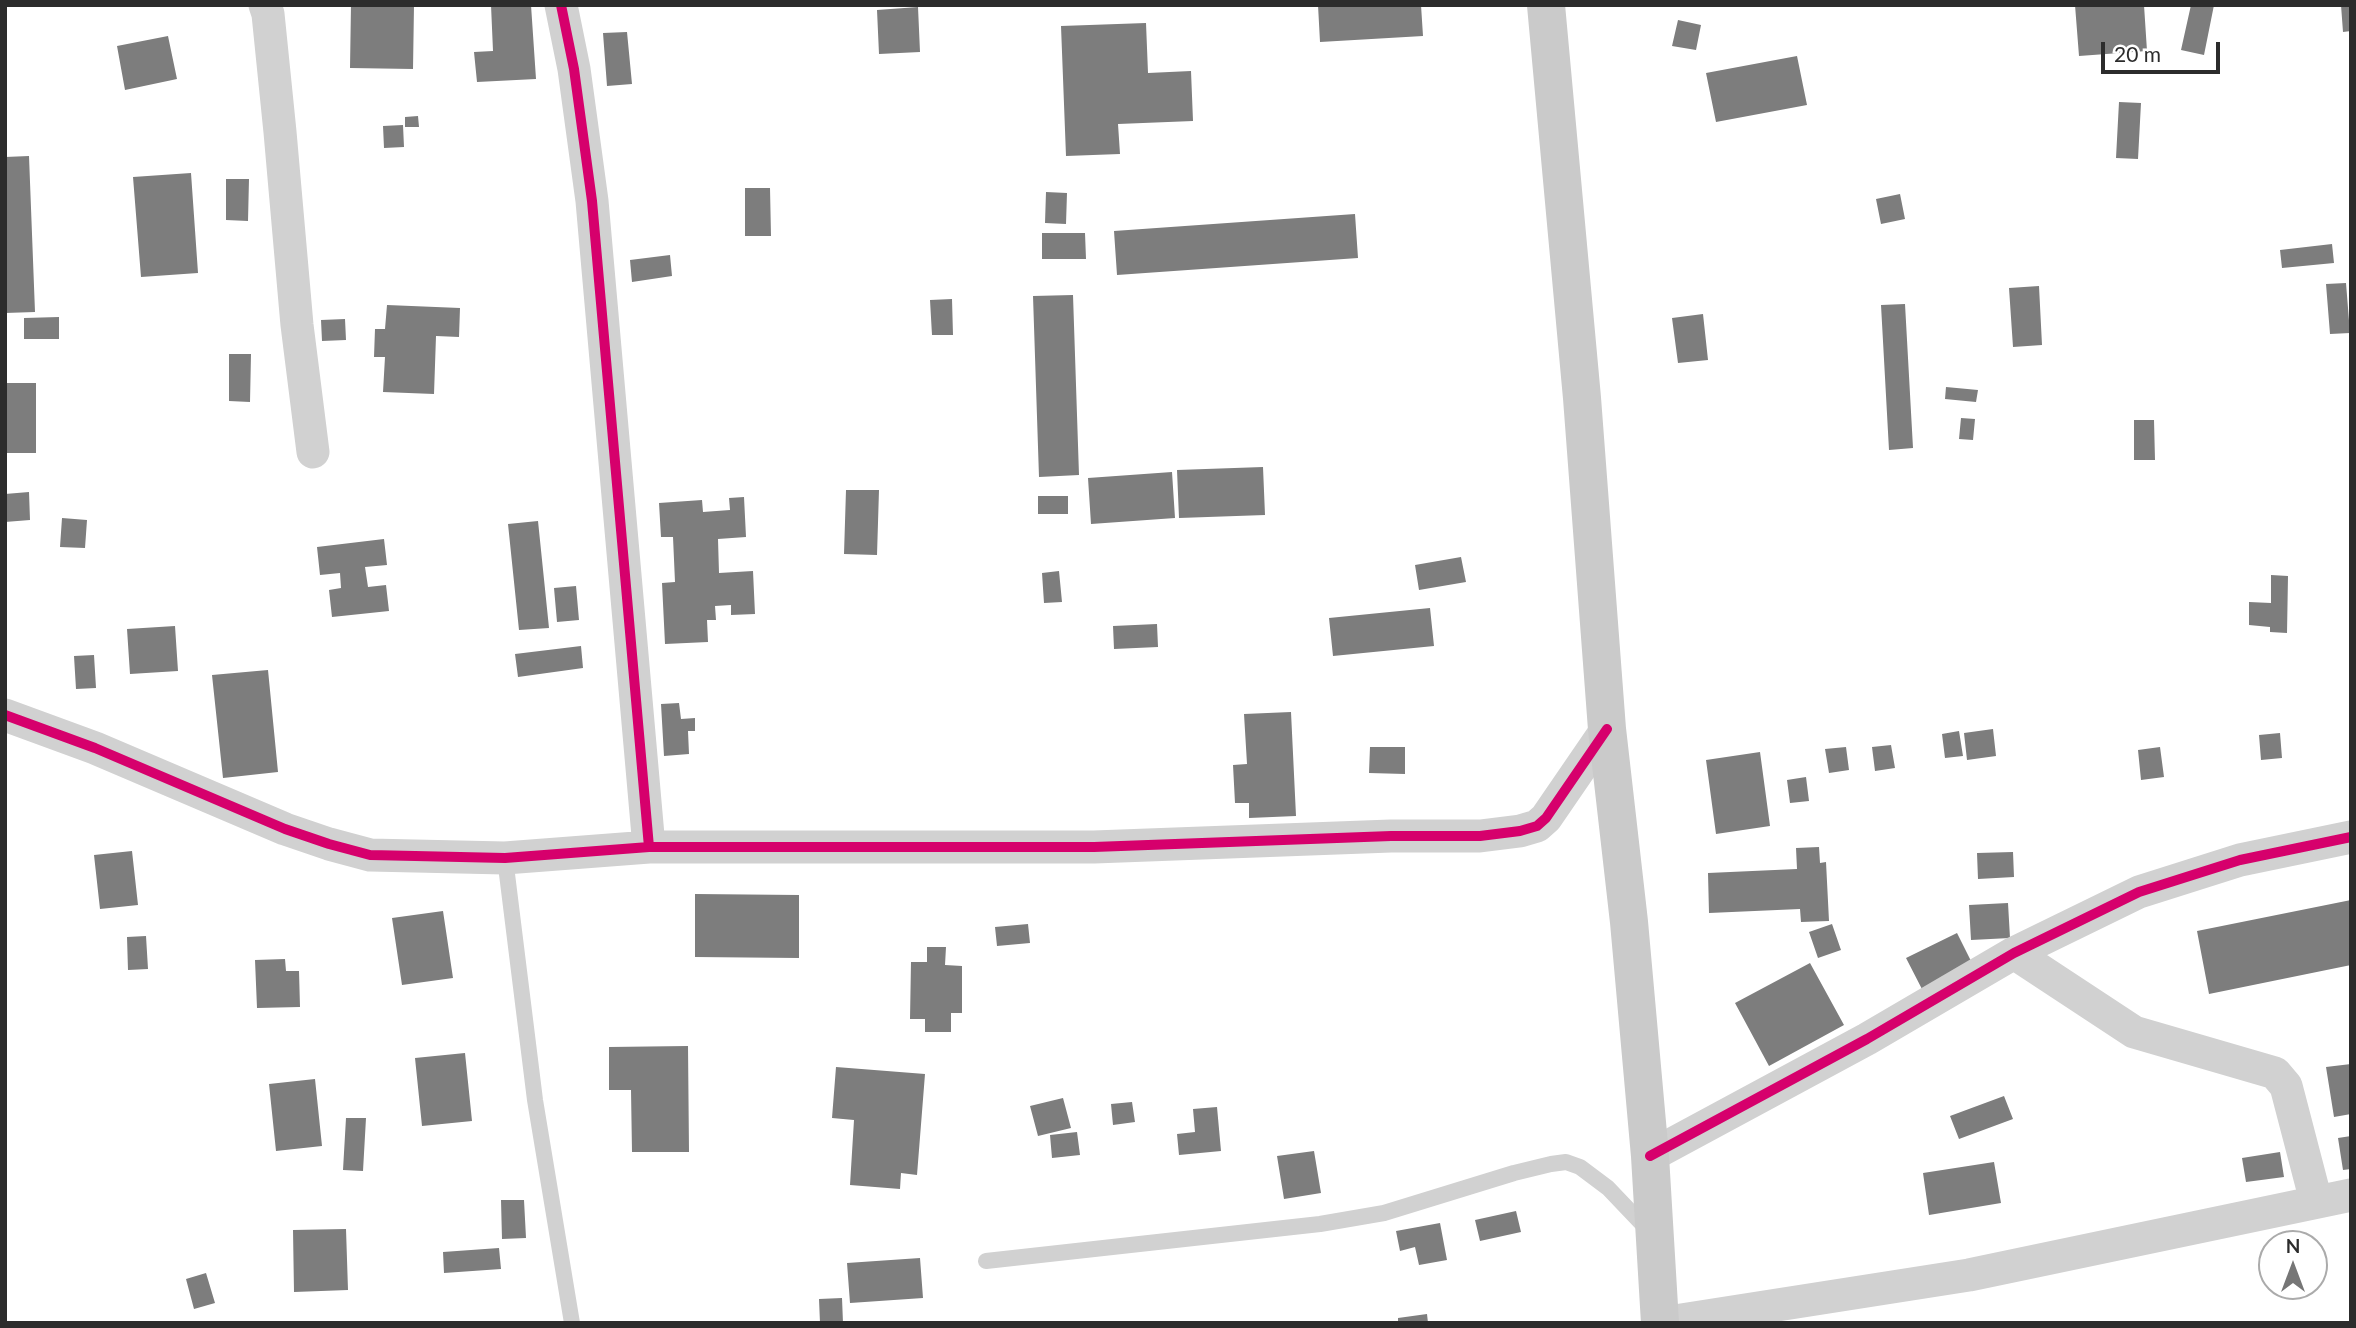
<!DOCTYPE html>
<html>
<head>
<meta charset="utf-8">
<style>
  body { margin:0 }
  #map { position:relative; width:2356px; height:1328px; overflow:hidden; background:#fff; font-family:Lato,sans-serif }
  canvas { display:block }
  .frame { position:absolute; inset:0; border:7px solid #2c2c2c; pointer-events:none }
  .north { position:absolute; left:2258px; top:1230px; width:70px; height:70px; box-sizing:border-box; background:#fff; border:2px solid #ababab; border-radius:50%; rotate:0deg; font-size:19px; font-weight:700; line-height:28px; text-align:center; color:#2c2c2c }
  .north::after { content:''; display:block; margin:auto; width:24px; height:32px; background:#767676; clip-path:polygon(50% 0,100% 100%,50% 72%,0 100%) }
  .scale { position:absolute; left:2101px; top:42px; width:119px; height:32px; box-sizing:border-box; border:4px solid #2c2c2c; border-top:0; padding-left:9px; font-size:21px; line-height:24px; white-space:nowrap; color:#2c2c2c; -webkit-text-stroke:5px #fff; paint-order:stroke }
</style>
</head>
<body>
<div id="map">
<canvas width="2356" height="1328"></canvas>
<div class="frame"></div>
<div class="north">N</div>
<div class="scale">20 m</div>
</div>
<script>
const ctx = document.querySelector('canvas').getContext('2d');
ctx.lineJoin = 'round';
function fill(path, color) { ctx.fillStyle = color; ctx.fill(path, 'evenodd'); }
const toPath = rows => new Path2D(rows.map(r => 'M' + r).join(''));
function trace(path, color, width, dash) { ctx.strokeStyle = color; ctx.lineWidth = width; ctx.lineCap = dash ? 'butt' : 'round'; ctx.setLineDash(dash || []); ctx.stroke(path); }
fill(toPath([
  [351,5,414,5,413,69,350,68],
  [491,5,531,5,536,79,477,82,474,52,493,51],
  [1318,5,1421,5,1423,36,1320,42],
  [2075,5,2144,5,2147,51,2079,56],
  [2191,5,2214,5,2204,55,2181,50],
  [2341,5,2351,5,2351,31,2343,32],
  [918,7,920,52,879,54,877,10],
  [1678,20,1701,25,1696,50,1672,46],
  [1146,23,1148,73,1191,71,1193,121,1118,124,1120,154,1066,156,1061,26],
  [627,32,632,84,607,86,603,33],
  [168,36,177,79,125,90,117,46],
  [1797,56,1807,105,1716,122,1706,73],
  [2119,102,2141,103,2138,159,2116,158],
  [418,116,419,127,405,127,405,117],
  [403,125,404,147,384,148,383,126],
  [29,156,35,312,5,313,5,157],
  [191,173,198,273,141,277,133,177],
  [226,179,249,179,248,221,226,220],
  [745,188,770,188,771,236,745,236],
  [1046,192,1067,193,1066,224,1045,223],
  [1900,194,1905,219,1881,224,1876,199],
  [1355,214,1358,258,1117,275,1114,231],
  [1042,233,1085,233,1086,259,1042,259],
  [2332,244,2334,263,2282,268,2280,250],
  [670,255,672,276,632,282,630,260],
  [2346,283,2350,333,2330,334,2326,284],
  [2039,286,2042,345,2013,347,2009,288],
  [1073,295,1079,475,1039,477,1033,296],
  [952,299,953,335,932,335,930,300],
  [1905,304,1913,448,1889,450,1881,305],
  [387,305,460,308,459,337,436,336,434,394,383,392,385,357,374,357,375,329,385,329],
  [1703,314,1708,360,1678,363,1672,318],
  [59,317,59,339,24,339,24,318],
  [345,319,346,340,322,341,321,320],
  [229,354,251,354,250,402,229,401],
  [5,383,36,383,36,453,5,453],
  [1946,387,1978,390,1976,402,1945,399],
  [1961,418,1975,419,1973,440,1959,439],
  [2134,420,2154,420,2155,460,2134,460],
  [1263,467,1265,515,1179,518,1177,470],
  [1172,472,1175,518,1091,524,1088,478],
  [846,490,879,490,877,555,844,554],
  [29,492,30,520,5,522,5,494],
  [1038,496,1068,496,1068,514,1038,514],
  [744,497,746,537,718,539,719,573,753,571,755,614,731,615,731,605,715,606,716,620,707,620,708,642,665,644,662,583,675,582,673,537,661,537,659,503,702,500,703,512,730,510,729,498],
  [62,518,87,520,85,548,60,547],
  [538,521,549,628,519,630,508,524],
  [384,539,387,565,365,567,368,587,386,585,389,611,332,617,329,590,341,588,340,573,320,575,317,547],
  [1461,557,1466,582,1419,590,1415,565],
  [1059,571,1062,602,1044,603,1042,573],
  [2271,575,2288,576,2287,633,2270,632,2270,627,2249,625,2249,602,2271,603],
  [576,586,579,620,557,622,554,588],
  [1430,608,1434,646,1333,656,1329,618],
  [1157,624,1158,647,1114,649,1113,626],
  [175,626,178,671,130,674,127,629],
  [581,646,583,668,518,677,515,654],
  [94,655,96,688,76,689,74,656],
  [268,670,278,772,223,778,212,675],
  [679,703,681,719,695,718,695,731,688,731,689,754,664,756,661,704],
  [1291,712,1296,816,1249,818,1249,803,1235,803,1233,765,1247,764,1244,714],
  [1993,729,1996,756,1967,760,1964,733],
  [1959,731,1963,756,1945,758,1942,734],
  [2280,733,2282,758,2261,760,2259,735],
  [1891,745,1895,768,1875,771,1872,747],
  [1370,747,1405,747,1405,774,1369,773],
  [1846,747,1849,770,1829,773,1825,749],
  [2160,747,2164,777,2141,780,2138,750],
  [1760,752,1770,826,1716,834,1706,760],
  [1806,777,1809,801,1790,803,1787,780],
  [1819,847,1820,863,1826,862,1829,921,1801,922,1800,909,1709,913,1708,873,1797,869,1796,848],
  [132,851,138,905,100,909,94,855],
  [2013,852,2014,877,1978,879,1977,853],
  [695,894,799,895,799,958,695,957],
  [2351,900,2351,965,2209,994,2197,931],
  [2008,903,2010,938,1971,940,1969,905],
  [443,911,453,978,402,985,392,918],
  [1028,924,1030,943,997,946,995,927],
  [1832,924,1841,950,1818,958,1809,932],
  [1957,933,1974,967,1924,993,1906,958],
  [146,936,148,969,128,970,127,937],
  [927,947,946,947,945,965,962,966,962,1013,951,1013,951,1032,925,1032,925,1019,910,1019,911,962,927,962],
  [285,959,286,971,299,971,300,1007,257,1008,255,960],
  [1810,963,1844,1025,1769,1066,1735,1003],
  [688,1046,689,1152,632,1152,631,1090,609,1090,609,1047],
  [465,1053,472,1121,422,1126,415,1058],
  [2351,1064,2351,1114,2334,1117,2326,1067],
  [836,1067,925,1074,917,1175,901,1173,900,1189,850,1185,854,1120,832,1118],
  [315,1079,322,1146,276,1151,269,1084],
  [2004,1096,2013,1119,1959,1139,1950,1116],
  [1063,1098,1071,1128,1038,1136,1030,1106],
  [1132,1102,1135,1122,1113,1125,1111,1104],
  [1217,1107,1221,1151,1179,1155,1177,1134,1195,1132,1193,1109],
  [346,1118,366,1118,363,1171,343,1170],
  [1077,1132,1080,1155,1052,1158,1050,1135],
  [2351,1136,2351,1169,2343,1170,2338,1138],
  [1314,1151,1321,1193,1284,1199,1277,1156],
  [2280,1152,2284,1177,2246,1182,2242,1158],
  [1994,1162,2001,1203,1929,1215,1923,1173],
  [501,1200,524,1200,526,1238,502,1239],
  [1516,1211,1521,1232,1480,1241,1475,1220],
  [1440,1223,1447,1260,1419,1265,1415,1247,1400,1251,1396,1231],
  [346,1229,348,1290,294,1292,293,1230],
  [499,1248,501,1269,444,1273,443,1252],
  [920,1258,923,1298,850,1303,847,1263],
  [206,1273,215,1303,194,1309,186,1279],
  [842,1298,843,1323,820,1323,819,1299],
  [1427,1314,1428,1323,1398,1323,1398,1318]
]), '#7d7d7d');
trace(toPath([
  [505,858,535,1100,572,1323],
  [986,1261,1320,1224,1384,1213,1514,1173,1551,1164,1566,1162,1580,1167,1608,1188,1648,1230]
]), '#d1d1d1', 16);
trace(toPath([
  [265,5,268,14,280,132,297,325,313,452],
  [561,5,574,69,592,201,649,847],
  [5,715,95,748,285,829,329,844,370,855,505,858,649,847,1094,847,1391,836,1480,836,1520,831,1537,826,1546,818,1607,729],
  [2014,953,2134,1032,2275,1073,2286,1086,2316,1201],
  [1650,1156,1867,1039,2014,953,2139,892,2240,860,2351,837],
  [1662,1323,1969,1275,2351,1195]
]), '#d1d1d1', 33);
trace(toPath([
  [1546,5,1582,398,1607,729,1629,922,1650,1156,1660,1323]
]), '#cacaca', 38);
trace(toPath([
  [561,5,574,69,592,201,649,847],
  [5,715,95,748,285,829,329,844,370,855,505,858,649,847,1094,847,1391,836,1480,836,1520,831,1537,826,1546,818,1607,729],
  [1650,1156,1867,1039,2014,953,2139,892,2240,860,2351,837]
]), '#d6006c', 10);
</script>
</body>
</html>
